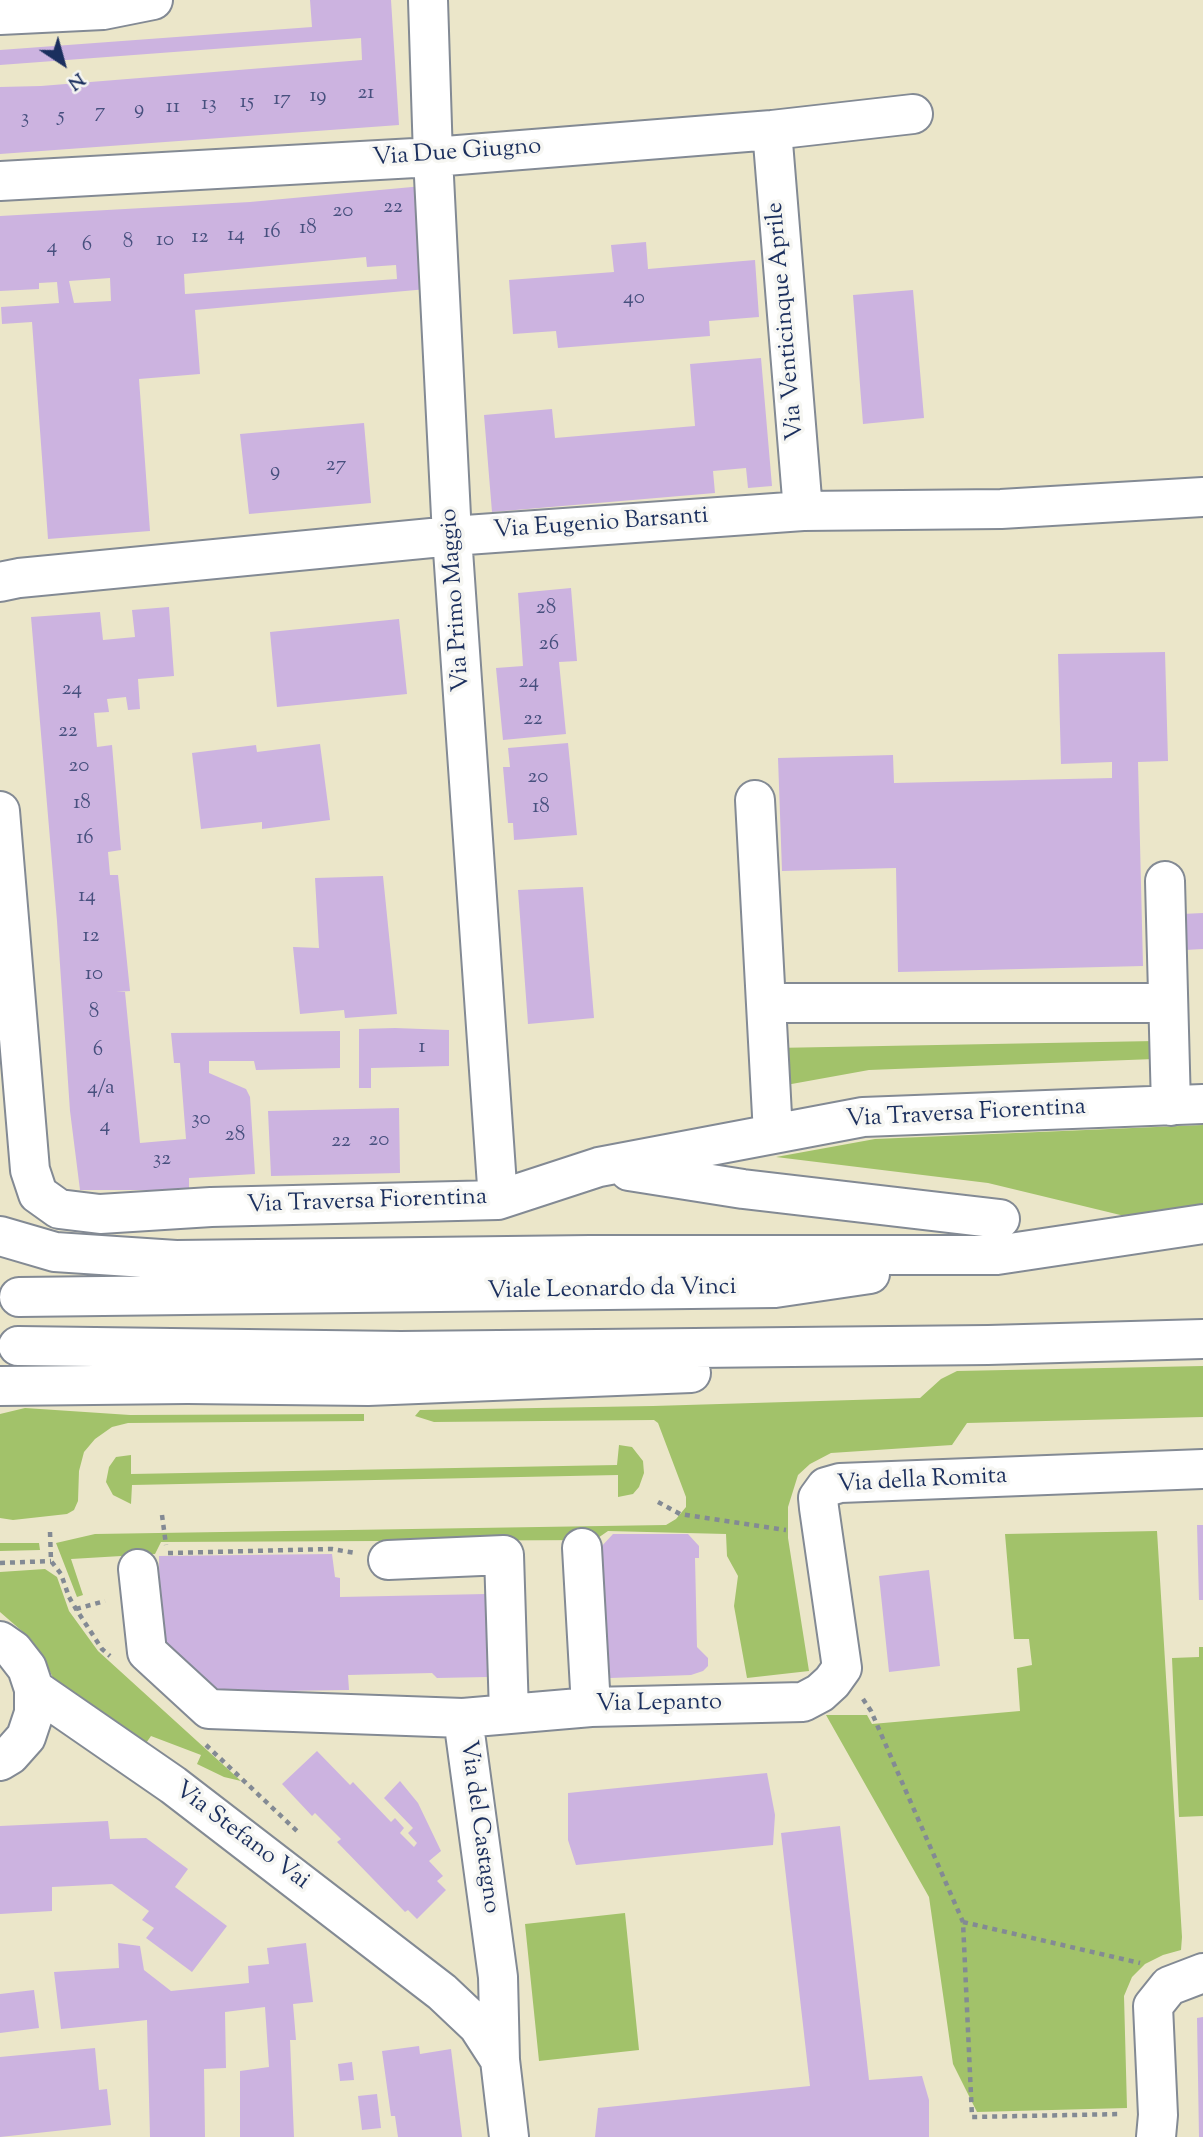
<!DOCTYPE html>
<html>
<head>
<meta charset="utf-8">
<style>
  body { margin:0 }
  #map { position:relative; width:1203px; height:2137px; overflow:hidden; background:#ebe6c9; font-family:"Sorts Mill Goudy",serif }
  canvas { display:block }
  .north { position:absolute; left:28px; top:28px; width:70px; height:70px; -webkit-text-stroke:5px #f6f6f2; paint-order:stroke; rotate:144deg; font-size:19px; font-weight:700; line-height:28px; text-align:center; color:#1b2f5e }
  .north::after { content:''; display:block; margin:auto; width:24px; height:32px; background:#1b2f5e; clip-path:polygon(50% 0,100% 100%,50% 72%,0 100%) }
</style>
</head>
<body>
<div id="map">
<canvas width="1203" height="2137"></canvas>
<div class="north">N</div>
</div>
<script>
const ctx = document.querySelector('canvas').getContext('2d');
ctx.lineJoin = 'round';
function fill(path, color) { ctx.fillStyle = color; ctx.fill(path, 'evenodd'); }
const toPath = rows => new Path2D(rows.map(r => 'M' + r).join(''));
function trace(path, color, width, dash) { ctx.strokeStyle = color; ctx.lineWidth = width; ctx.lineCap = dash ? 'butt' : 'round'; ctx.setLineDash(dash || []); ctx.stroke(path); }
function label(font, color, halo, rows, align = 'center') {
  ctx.font = font + ' "Sorts Mill Goudy",serif'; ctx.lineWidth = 7; ctx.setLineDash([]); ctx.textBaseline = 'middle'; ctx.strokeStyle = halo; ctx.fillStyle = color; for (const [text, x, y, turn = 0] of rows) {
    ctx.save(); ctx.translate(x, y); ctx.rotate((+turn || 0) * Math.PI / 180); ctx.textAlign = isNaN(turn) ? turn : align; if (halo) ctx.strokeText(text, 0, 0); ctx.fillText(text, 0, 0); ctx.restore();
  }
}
fill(toPath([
  [1155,1041,1154,1059,869,1070,775,1087,774,1048],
  [1203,1125,1203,1212,1137,1219,988,1183,776,1157,875,1139],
  [1203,1366,1203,1417,967,1423,952,1445,831,1453,810,1464,798,1475,788,1507,788,1538,809,1671,747,1678,734,1606,738,1576,727,1556,726,1534,608,1531,595,1540,161,1542,155,1554,71,1559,83,1595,77,1597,56,1543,95,1534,666,1525,676,1519,686,1507,686,1497,658,1423,654,1420,434,1422,415,1416,420,1410,653,1406,920,1398,941,1379,957,1371],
  [25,1408,130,1415,364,1414,364,1421,128,1423,112,1427,95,1439,84,1452,79,1471,78,1501,74,1510,67,1514,13,1520,0,1518,0,1414],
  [619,1445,632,1447,643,1461,644,1473,639,1487,633,1494,618,1497,618,1475,132,1485,131,1504,113,1495,106,1482,109,1467,116,1457,131,1455,131,1474,617,1465],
  [1157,1531,1182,1937,1181,1950,1163,1955,1145,1964,1132,1977,1124,1996,1127,2108,977,2112,953,2064,929,1897,826,1715,867,1715,872,1724,1020,1711,1017,1668,1032,1665,1029,1639,1014,1639,1005,1534],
  [0,1543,39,1543,40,1550,0,1551],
  [45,1569,57,1577,69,1611,98,1651,241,1781,224,1777,197,1764,201,1755,151,1736,144,1746,58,1688,42,1655,30,1638,0,1612,0,1572],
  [1199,1647,1203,1647,1203,1816,1179,1817,1172,1658,1199,1657],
  [625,1913,639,2050,539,2061,525,1924]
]), '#a2c26a');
fill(toPath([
  [310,0,391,0,399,125,0,154,0,87,41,86,362,60,361,38,0,65,0,50,312,27],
  [423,186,427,289,195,310,200,374,139,379,150,531,48,539,32,322,2,324,1,307,59,303,57,282,39,283,39,289,0,291,0,216,250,202],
  [366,257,367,267,396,265,397,279,185,294,184,274],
  [110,278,111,301,74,303,69,281],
  [646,242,648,269,755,260,759,317,709,321,710,336,558,348,556,331,513,334,509,280,614,272,611,245],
  [913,290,924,418,863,424,853,295],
  [761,358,772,486,748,488,746,468,713,471,715,493,492,512,484,415,552,409,555,438,695,426,690,364],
  [364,423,371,503,249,514,240,434],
  [571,588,577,661,559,662,566,734,503,740,496,668,523,666,518,593],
  [169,607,174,676,138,679,140,709,128,710,126,697,107,699,109,712,94,713,97,747,112,745,121,850,108,852,110,875,118,875,130,991,116,992,125,992,140,1143,186,1139,180,1063,174,1063,171,1033,340,1031,340,1068,256,1070,254,1061,209,1061,209,1073,246,1089,250,1097,255,1174,189,1178,189,1190,80,1190,70,1111,57,921,31,617,100,612,103,640,135,637,132,610],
  [399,619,407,694,277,707,270,632],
  [1165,652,1168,761,1138,762,1143,966,898,972,896,868,782,871,778,758,893,755,894,783,1112,778,1112,762,1061,764,1058,654],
  [568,743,577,835,514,840,513,823,508,823,503,767,510,767,508,748],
  [320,744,330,820,262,829,262,822,201,829,192,753,256,745,257,752],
  [383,876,397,1014,345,1018,344,1010,300,1014,293,947,319,948,315,878],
  [583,887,594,1018,528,1024,518,890],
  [1203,913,1203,949,1185,950,1182,914],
  [395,1028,449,1030,449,1066,371,1068,371,1088,359,1088,359,1029],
  [399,1108,400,1173,271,1176,268,1111],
  [1197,1525,1203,1525,1203,1600,1199,1600],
  [613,1534,688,1534,699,1546,699,1558,695,1558,697,1647,708,1658,708,1666,703,1671,691,1675,610,1678,599,1667,600,1548],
  [332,1554,335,1577,340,1578,340,1597,486,1594,487,1677,437,1678,432,1673,348,1675,349,1690,207,1692,160,1650,159,1556],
  [929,1570,940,1666,889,1672,879,1576],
  [317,1751,350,1785,353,1782,391,1822,395,1818,404,1828,400,1833,414,1847,417,1843,408,1833,413,1828,384,1798,400,1781,418,1803,441,1851,429,1861,443,1876,437,1881,446,1890,417,1919,408,1910,405,1912,337,1842,341,1839,315,1813,312,1816,282,1784],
  [767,1773,775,1815,773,1845,576,1865,568,1840,568,1793],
  [108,1821,110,1839,146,1838,188,1869,175,1887,227,1926,192,1972,146,1938,154,1928,142,1920,149,1911,112,1884,52,1887,52,1911,0,1914,0,1826],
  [840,1826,869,2080,922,2076,929,2100,929,2137,595,2137,598,2108,810,2086,781,1833],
  [118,1943,140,1946,144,1970,171,1991,249,1983,248,1966,269,1964,267,1948,306,1943,313,2002,293,2004,296,2040,290,2040,294,2137,240,2137,240,2071,269,2067,265,2007,225,2012,226,2068,204,2069,205,2137,150,2137,147,2020,61,2029,54,1972,119,1968],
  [34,1990,39,2028,0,2033,0,1994],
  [1203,2017,1203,2137,1199,2137,1197,2018],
  [419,2046,420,2054,451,2049,462,2137,398,2137,395,2116,391,2116,382,2051],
  [95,2048,99,2090,107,2089,111,2125,0,2137,0,2057],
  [352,2062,354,2080,340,2081,338,2064],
  [377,2094,381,2128,362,2130,358,2096]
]), '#ccb3e0');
const minor = toPath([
  [428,0,433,157,452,536,498,1200],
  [0,15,103,10,153,0],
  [772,130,803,511],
  [0,181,433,157,772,130,913,114],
  [0,582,19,578,452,536,803,511,1001,509,1203,497],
  [755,800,773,1134],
  [0,811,30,1170,38,1194,59,1209,100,1214,211,1207,498,1200,599,1167,863,1117,1203,1104],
  [1165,881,1171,1106],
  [766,1003,1168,1003],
  [629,1171,743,1189,1000,1219],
  [582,1548,591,1707],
  [388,1560,504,1555,509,1713],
  [138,1569,147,1652,209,1709,463,1718,591,1707,803,1702,820,1693,832,1682,842,1668,819,1508,818,1498,826,1487,840,1483,1203,1469],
  [0,1641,13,1650,27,1668,34,1689,34,1713,26,1737,10,1755,0,1761],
  [34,1689,173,1785,442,1992,478,2026,500,2060,509,2137],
  [463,1718,498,1977,500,2060],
  [1156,2137,1158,2115,1153,2006,1169,1986,1203,1973]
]);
const highway = toPath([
  [0,1236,55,1252,176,1260,590,1255,997,1255,1203,1224],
  [19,1297,775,1288,870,1274],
  [18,1346,401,1351,988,1345,1203,1339],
  [0,1386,187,1384,368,1386,691,1373]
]);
trace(minor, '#838a94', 42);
trace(highway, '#838a94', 42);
trace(toPath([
  [658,1502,680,1514,786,1530],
  [162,1515,166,1545],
  [50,1532,51,1561,61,1574,69,1597,76,1609,102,1649,110,1656],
  [168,1553,332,1549,355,1553],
  [0,1563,51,1561],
  [76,1609,105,1601],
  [863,1699,871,1711,963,1922,972,2117,1122,2114],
  [206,1745,299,1833],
  [963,1922,1140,1963]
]), '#838a94', 4.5, [5, 5]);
trace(minor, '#fff', 38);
trace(highway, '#fff', 38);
label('21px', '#47507e', null, [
  ["21",366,94],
  ["19",318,97],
  ["17",282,100],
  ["15",247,103],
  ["13",209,105],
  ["11",173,108],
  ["9",139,110],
  ["7",100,113],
  ["5",61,117],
  ["3",25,119],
  ["22",393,208],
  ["20",343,212],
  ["18",308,229],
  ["16",272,233],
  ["14",236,236],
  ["12",200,238],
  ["10",165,241],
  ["8",128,243],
  ["6",87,246],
  ["4",52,248],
  ["40",634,299],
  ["27",336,466],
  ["9",275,472],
  ["28",546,609],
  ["26",549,645],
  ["24",529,683],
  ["24",72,690],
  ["22",533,720],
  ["22",68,732],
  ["20",79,767],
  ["20",538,778],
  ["18",82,804],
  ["18",541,808],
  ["16",85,839],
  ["14",87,897],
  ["12",91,937],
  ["10",94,975],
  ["8",94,1013],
  ["1",422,1048],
  ["6",98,1051],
  ["4/a",101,1089],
  ["30",201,1120],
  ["4",105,1127],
  ["28",235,1136],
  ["20",379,1141],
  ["22",341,1142],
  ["32",162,1160]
]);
label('24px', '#1b2f5e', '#f6f6f2', [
  ["Via Due Giugno",457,154,-4],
  ["Via Venticinque Aprile",787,321,-95],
  ["Via Eugenio Barsanti",601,525,-4],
  ["Via Primo Maggio",457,600,-94],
  ["Via Traversa Fiorentina",966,1115,-3],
  ["Via Traversa Fiorentina",367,1203,-2],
  ["Viale Leonardo da Vinci",612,1291,-1],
  ["Via della Romita",922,1482,-3],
  ["Via Lepanto",659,1705,-1],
  ["Via del Castagno",478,1827,82],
  ["Via Stefano Vai",241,1837,37]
]);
</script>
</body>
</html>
